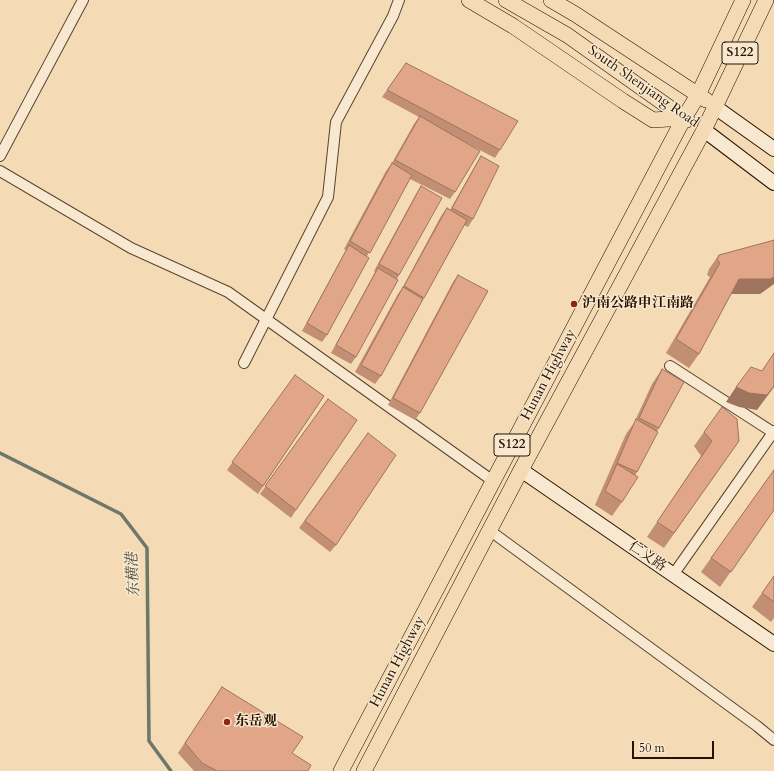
<!DOCTYPE html>
<html>
<head>
<meta charset="utf-8">
<style>
  body { margin:0 }
  #map { position:relative; width:774px; height:771px; overflow:hidden; background:#f4dbb5; font-family:Cardo,serif }
  canvas { display:block }
  .scale { position:absolute; left:632px; top:741px; width:82px; height:18px; box-sizing:border-box; border:2px solid #261201; border-top:0; padding-left:5px; font-size:12px; line-height:14px; white-space:nowrap; color:#261201; -webkit-text-stroke:3px #f8e8cf; paint-order:stroke }
</style>
</head>
<body>
<div id="map">
<canvas width="774" height="771"></canvas>
<div class="scale">50 m</div>
</div>
<script>
const ctx = document.querySelector('canvas').getContext('2d');
ctx.lineJoin = 'round';
const toPath = rows => new Path2D(rows.map(r => 'M' + r).join(''));
function trace(path, color, width, dash) { ctx.strokeStyle = color; ctx.lineWidth = width; ctx.lineCap = dash ? 'butt' : 'round'; ctx.setLineDash(dash || []); ctx.stroke(path); }
function fill(path, color) { ctx.fillStyle = color; ctx.fill(path, 'evenodd'); }
function label(font, color, halo, rows, align = 'center') {
  ctx.font = font + ' Cardo,"Noto Serif SC",serif'; ctx.lineWidth = 3; ctx.setLineDash([]); ctx.textBaseline = 'middle'; ctx.strokeStyle = halo; ctx.fillStyle = color; for (const [text, x, y, turn = 0] of rows) {
    ctx.save(); ctx.translate(x, y); ctx.rotate((+turn || 0) * Math.PI / 180); ctx.textAlign = isNaN(turn) ? turn : align; if (halo) ctx.strokeText(text, 0, 0); ctx.fillText(text, 0, 0); ctx.restore();
  }
}
trace(toPath([
  [0,453,121,514,147,548,149,741,171,771]
]), '#6d776a', 3.5);
const street = toPath([
  [0,156,83,0],
  [0,171,131,248,228,292,493,481],
  [244,363,328,197,336,122,393,16,399,0],
  [670,366,774,433],
  [489,530,757,726,774,740],
  [673,575,774,431]
]);
const secondary = toPath([
  [715,107,774,149],
  [704,130,774,183],
  [521,470,774,644]
]);
const primary = toPath([
  [469,0,513,26,623,101,653,120,684,118],
  [506,0,567,35,687,120],
  [551,0,575,14,706,100],
  [341,771,583,310,684,118,698,95,743,0],
  [364,771,521,470,704,130,766,0]
]);
trace(street, '#5a442e', 12);
trace(secondary, '#261201', 16);
trace(primary, '#261201', 16);
trace(street, '#f8e8cf', 10);
trace(secondary, '#f8e8cf', 14);
trace(primary, '#f4dbb5', 15);
fill(toPath([
  [406,63,500,150,495,158,455,137,455,192,450,199,410,179,367,256,327,335,322,342,302,331,346,250,344,249,386,171,392,163,414,124,419,117,382,97],
  [481,156,473,219,468,227,464,225,381,376,375,384,355,372,398,294,403,287,441,216,447,208,450,210,476,164],
  [421,186,399,275,397,279,356,357,351,364,331,353,375,272,374,271,416,194],
  [719,255,760,294,731,294,699,354,689,368,666,353,710,277,707,275,709,269],
  [458,275,420,413,415,420,388,405,453,282],
  [662,369,659,428,657,431,622,502,612,516,595,505,626,434,634,423,652,384],
  [295,375,324,396,258,494,227,470],
  [328,399,296,510,291,518,260,494],
  [704,432,739,441,664,548,647,537,701,456,694,446],
  [368,433,336,545,330,552,299,528],
  [774,470,774,510,720,587,701,572],
  [774,576,774,618,771,622,752,607],
  [222,687,292,753,308,771,194,771,178,753]
]), '#c28e74');
fill(toPath([
  [774,277,774,284,760,294,729,294,739,279],
  [774,386,774,387,757,410,739,407,726,402,736,387]
]), '#9e745e');
const building = toPath([
  [406,63,518,121,500,150,387,90,406,63],
  [420,116,480,151,455,192,395,160,420,116],
  [481,156,499,166,473,219,452,208,481,156],
  [392,163,412,175,370,253,350,241,392,163],
  [421,186,442,198,399,275,379,264,421,186],
  [447,208,467,220,424,298,404,286,447,208],
  [774,240,774,277,770,279,739,279,699,354,676,339,720,263,717,260,719,255,771,241,774,240],
  [349,245,369,258,327,335,307,323,349,245],
  [378,268,398,280,356,357,336,345,378,268],
  [458,275,488,291,420,413,393,398,458,275],
  [403,287,423,299,381,376,361,365,403,287],
  [774,353,774,386,767,395,749,393,736,387,751,367,762,371,774,353],
  [662,369,684,382,659,428,639,418,662,369],
  [295,375,324,396,263,486,232,462,295,375],
  [328,399,357,420,296,510,265,486,328,399],
  [722,407,737,419,739,441,674,533,657,522,712,441,704,432,722,407],
  [636,419,658,432,637,472,617,463,636,419],
  [368,433,396,455,336,545,305,521,368,433],
  [617,464,638,477,622,502,605,491,617,464],
  [774,470,774,510,731,572,711,558,774,470],
  [774,576,774,602,762,593,774,576],
  [222,687,303,737,292,753,311,765,308,771,217,771,202,763,185,743,222,687]
]);
fill(building, '#e1a587');
trace(building, '#9e745e', 1);
for (const [x, y, r, color] of [
  [574,304,4,"#8f2418"],
  [227,722,4,"#8f2418"]
]) { const dot = new Path2D(); dot.arc(x, y, r, 0, 2 * Math.PI); ctx.fillStyle = color; ctx.fill(dot); trace(dot, '#f8e8cf', 1.5); }
for (const [x, y, w] of [
  [740,53,36],
  [512,445,36]
]) { const box = new Path2D(); box.roundRect(x - w / 2, y - 11, w, 22, 3); ctx.fillStyle = '#f8e8cf'; ctx.fill(box); trace(box, '#261201', 1); }
label('bold 13px', '#261201', null, [
  ["S122",740,53],
  ["S122",512,445]
]);
label('14px', '#261201', '#f8e8cf', [
  ["South Shenjiang Road",643,87,35],
  ["Hunan Highway",549,375,-62],
  ["仁义路",647,557,34],
  ["Hunan Highway",398,662,-62]
]);
label('bold 14px', '#261201', '#f8e8cf', [
  ["沪南公路申江南路",582,304],
  ["东岳观",235,722]
], 'left');
label('italic 15px', '#4f4d3e', '#f8e8cf', [
  ["东横港",134,575,-93]
]);
</script>
</body>
</html>
